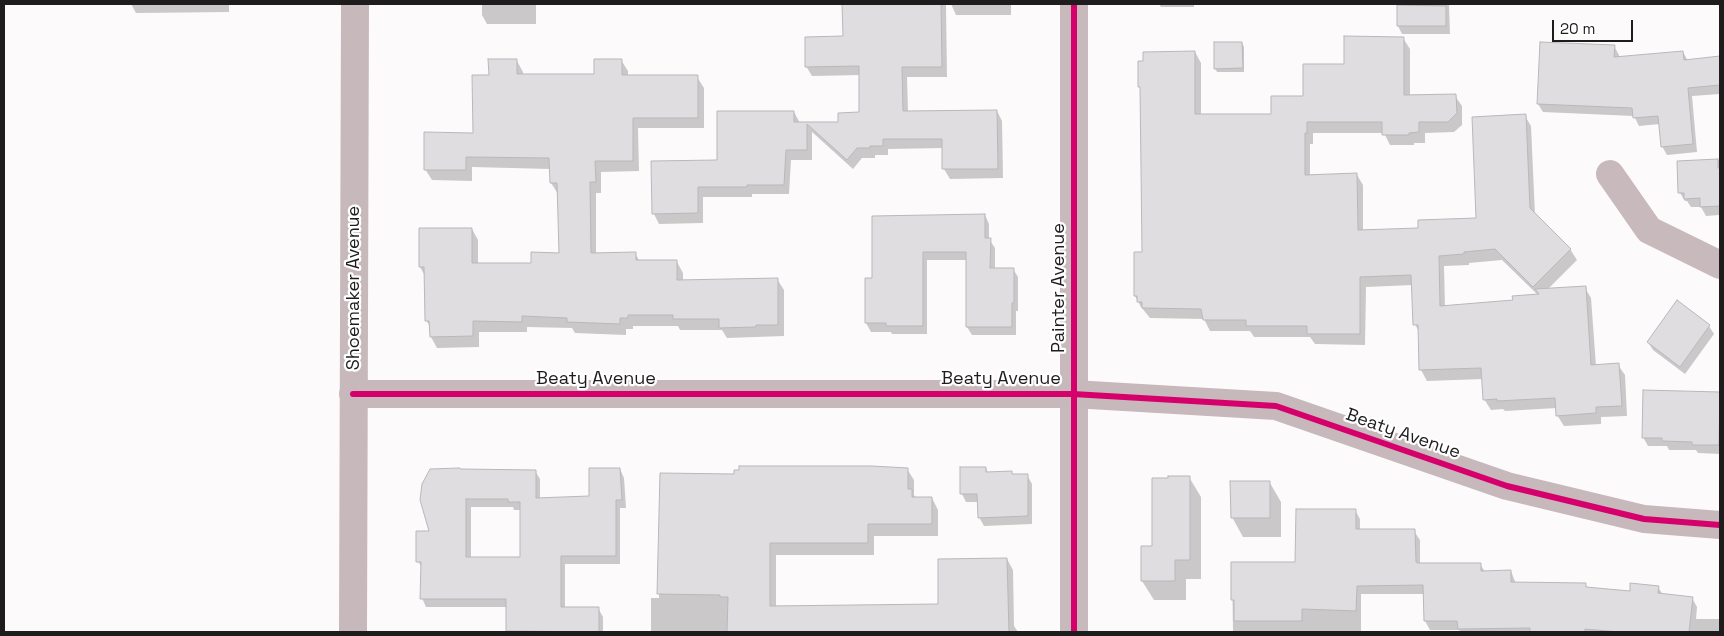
<!DOCTYPE html>
<html>
<head>
<meta charset="utf-8">
<style>
  body { margin:0 }
  #map { position:relative; width:1724px; height:636px; overflow:hidden; background:#fdfafc; font-family:"Space Grotesk",sans-serif }
  canvas { display:block }
  .frame { position:absolute; inset:0; border:5px solid #1e1c1d; pointer-events:none }
  .scale { position:absolute; left:1552px; top:20px; width:81px; height:22px; box-sizing:border-box; border:2px solid #1e1c1d; border-top:0; padding-left:6px; font-size:15px; line-height:18px; white-space:nowrap; color:#1e1c1d; -webkit-text-stroke:4px #fff; paint-order:stroke }
</style>
</head>
<body>
<div id="map">
<canvas width="1724" height="636"></canvas>
<div class="frame"></div>
<div class="scale">20 m</div>
</div>
<script>
const ctx = document.querySelector('canvas').getContext('2d');
ctx.lineJoin = 'round';
function fill(path, color) { ctx.fillStyle = color; ctx.fill(path, 'evenodd'); }
const toPath = rows => new Path2D(rows.map(r => 'M' + r).join(''));
function trace(path, color, width, dash) { ctx.strokeStyle = color; ctx.lineWidth = width; ctx.lineCap = dash ? 'butt' : 'round'; ctx.setLineDash(dash || []); ctx.stroke(path); }
function label(font, color, halo, rows, align = 'center') {
  ctx.font = font + ' "Space Grotesk",sans-serif'; ctx.lineWidth = 4.5; ctx.setLineDash([]); ctx.textBaseline = 'middle'; ctx.strokeStyle = halo; ctx.fillStyle = color; for (const [text, x, y, turn = 0] of rows) {
    ctx.save(); ctx.translate(x, y); ctx.rotate((+turn || 0) * Math.PI / 180); ctx.textAlign = isNaN(turn) ? turn : align; if (halo) ctx.strokeText(text, 0, 0); ctx.fillText(text, 0, 0); ctx.restore();
  }
}
fill(toPath([
  [131,4,229,4,229,12,136,13],
  [482,4,536,4,536,24,487,24,482,15],
  [844,4,945,4,946,6,947,77,907,77,908,112,997,111,1002,121,1003,178,950,179,944,169,944,148,888,149,888,155,875,155,875,158,862,158,853,169,812,132,812,160,791,160,789,194,752,194,752,197,703,197,703,223,659,224,654,214,718,161,794,112,800,123,840,123,861,114,861,75,812,76,806,66,844,37],
  [951,4,1011,4,1011,15,956,15],
  [1159,4,1194,4,1194,7,1161,7],
  [1398,4,1449,4,1450,34,1402,34,1398,26],
  [1403,38,1410,49,1410,96,1455,96,1462,106,1462,125,1454,132,1425,133,1425,143,1414,143,1414,145,1390,145,1384,133,1313,133,1313,144,1310,144,1310,176,1357,175,1363,185,1363,232,1419,229,1477,219,1525,116,1531,126,1535,215,1570,249,1577,260,1547,290,1585,288,1591,298,1596,366,1618,365,1625,375,1627,416,1601,417,1601,424,1564,426,1557,415,1557,408,1505,411,1503,409,1491,410,1484,399,1483,379,1427,381,1421,370,1419,332,1415,324,1413,285,1366,287,1365,345,1315,344,1310,337,1254,337,1250,331,1210,331,1204,319,1150,318,1141,307,1135,296,1143,253,1141,90,1140,87,1195,52,1201,63,1201,115,1272,115,1304,97,1346,65],
  [1502,260,1538,295,1514,302,1445,307,1444,266,1469,265,1469,263],
  [1242,43,1244,47,1244,72,1217,72,1215,68],
  [1614,46,1619,55,1619,58,1683,52,1688,61,1720,58,1720,94,1692,96,1697,152,1667,155,1662,146,1660,124,1639,126,1634,116,1543,112,1538,104],
  [621,60,628,71,628,77,697,77,704,88,704,128,638,128,639,171,601,172,601,193,596,193,596,254,635,253,640,262,677,262,683,273,683,281,777,279,784,290,784,336,727,338,722,330,680,330,678,326,633,326,633,329,626,329,626,335,575,333,572,328,527,327,527,332,479,332,479,347,437,348,431,337,431,328,426,320,425,276,420,267,472,229,478,240,478,264,532,264,560,254,558,194,551,183,551,169,472,167,472,181,432,180,425,169,474,134,490,77,517,61,523,72,523,76,595,75],
  [1720,160,1720,218,1719,215,1706,216,1701,207,1691,207,1687,201,1685,201,1680,193,1678,162],
  [985,215,989,224,989,239,995,248,995,269,1013,269,1018,277,1018,311,1016,311,1016,335,972,335,967,327,967,260,927,260,927,334,892,334,891,332,871,332,866,323,866,279,873,279],
  [1709,326,1714,334,1685,374,1653,350,1648,342],
  [1644,391,1720,393,1720,454,1698,453,1696,450,1669,450,1667,446,1648,446,1643,437],
  [986,468,988,473,1011,473,1013,475,1027,475,1032,484,1032,524,984,526,979,517,979,502,966,502,962,494],
  [620,469,624,478,626,508,620,508,620,564,565,564,565,609,598,608,603,617,603,632,508,632,508,607,426,607,422,598,422,568,418,561,430,533,422,499,535,471,540,479,540,499,590,497],
  [471,507,513,507,514,510,521,510,521,558,471,558],
  [907,469,914,480,914,495,916,498,932,498,938,510,938,536,874,536,874,555,776,555,776,607,939,605,1007,559,1013,570,1014,626,1018,632,651,632,651,598,659,598,661,474,735,475],
  [1189,477,1201,497,1201,579,1186,579,1186,600,1154,600,1142,581,1154,547],
  [1270,483,1281,502,1281,537,1243,537,1232,517],
  [1355,510,1360,519,1360,531,1414,531,1420,540,1420,564,1480,564,1485,572,1511,571,1516,584,1585,584,1587,588,1631,592,1658,587,1663,595,1692,598,1697,607,1696,619,1720,619,1720,632,1461,632,1459,630,1430,630,1425,621,1425,594,1361,594,1361,632,1233,632,1232,563,1296,563]
]), '#0003');
const building = toPath([
  [842,4,941,4,942,67,902,67,903,111,997,110,998,169,942,169,942,139,883,139,883,146,870,146,870,148,857,148,847,160,807,124,807,150,786,150,784,185,747,185,747,187,698,187,698,213,652,214,651,161,717,160,717,111,794,111,794,122,838,122,838,113,859,112,859,66,805,67,805,37,843,36,842,4],
  [1397,5,1446,6,1446,26,1397,26,1397,5],
  [1344,36,1404,37,1404,95,1456,94,1457,113,1448,122,1419,122,1419,132,1409,133,1409,135,1382,135,1382,122,1307,122,1307,133,1305,133,1305,175,1357,173,1358,230,1418,228,1418,220,1476,218,1472,117,1526,114,1530,208,1571,249,1533,287,1495,249,1464,252,1464,254,1439,256,1440,306,1513,300,1512,296,1539,294,1535,289,1586,286,1591,365,1619,363,1622,406,1596,407,1596,413,1556,416,1555,398,1497,401,1497,399,1483,400,1481,368,1419,370,1418,325,1413,325,1411,275,1360,277,1360,334,1307,334,1307,326,1246,326,1246,320,1203,320,1201,309,1142,308,1142,302,1137,302,1137,296,1134,296,1134,252,1142,252,1140,87,1138,87,1138,61,1143,61,1143,52,1195,51,1195,114,1271,114,1271,96,1303,96,1303,64,1344,64,1344,36],
  [1214,42,1242,42,1243,68,1214,69,1214,42],
  [1540,42,1615,45,1614,57,1683,51,1684,60,1720,56,1720,85,1688,88,1693,144,1661,147,1658,116,1633,118,1632,108,1537,104,1540,42],
  [488,59,517,59,517,74,594,74,594,59,622,59,622,75,698,75,698,118,633,118,633,161,595,161,596,182,590,182,591,253,636,252,636,260,677,260,677,280,778,278,778,325,756,325,756,327,719,328,719,319,673,319,673,315,628,315,628,318,620,318,620,324,567,322,567,318,522,316,522,322,473,321,473,336,430,337,429,321,425,321,424,267,419,267,419,228,472,228,472,263,531,263,531,252,559,253,557,183,550,183,549,158,466,157,466,170,424,170,424,132,473,133,472,75,489,75,488,59],
  [1718,159,1718,168,1720,168,1720,206,1700,207,1700,198,1684,199,1684,193,1678,193,1677,161,1718,159],
  [985,214,985,238,991,238,990,268,1014,268,1014,303,1012,303,1012,327,966,327,966,252,923,252,923,326,886,326,886,323,865,323,865,278,872,278,872,216,985,214],
  [1677,300,1710,325,1680,367,1647,342,1677,300],
  [1643,390,1720,392,1719,445,1692,445,1692,442,1662,441,1662,438,1642,438,1643,390],
  [739,466,872,466,908,468,908,489,912,489,912,497,932,497,932,524,868,524,868,543,770,543,770,606,938,604,938,559,1007,558,1009,632,727,632,728,597,720,597,720,595,657,594,660,473,734,474,734,470,739,470,739,466],
  [960,467,986,467,986,472,1012,471,1012,474,1028,474,1028,516,978,518,977,494,960,494,960,467],
  [459,468,461,469,536,470,536,498,589,496,589,468,620,468,622,500,616,500,616,556,561,556,561,607,599,607,599,632,506,631,506,599,420,599,421,562,416,562,416,531,429,531,420,500,422,484,430,469,459,468],
  [466,499,508,499,508,502,520,502,520,557,466,557,466,499],
  [1168,476,1190,476,1190,560,1175,560,1175,581,1141,581,1141,546,1152,546,1152,478,1168,478,1168,476],
  [1230,481,1270,481,1270,518,1231,518,1230,481],
  [1296,509,1356,509,1356,529,1415,529,1416,562,1418,563,1481,563,1481,571,1511,570,1511,582,1586,583,1586,587,1630,591,1630,583,1659,586,1658,593,1693,597,1689,632,1619,632,1585,629,1585,632,1530,632,1530,628,1458,629,1457,621,1424,621,1423,585,1357,586,1356,611,1302,609,1302,621,1234,621,1234,600,1231,600,1231,562,1295,562,1296,509]
]);
fill(building, '#dfdddf');
trace(building, '#b9b7b9', 1);
trace(toPath([
  [1074,4,1074,632],
  [1610,174,1649,230,1720,265]
]), '#c8b9bd', 28);
trace(toPath([
  [353,394,1073,394,1276,406,1507,486,1644,519,1720,525],
  [353,632,355,4]
]), '#c7b8bc', 28);
trace(toPath([
  [1074,4,1074,632],
  [353,394,1073,394,1276,406,1507,486,1644,519,1720,525]
]), '#d6006c', 6);
label('18px', '#1e1c1d', '#fff', [
  ["Shoemaker Avenue",354,288,-90],
  ["Painter Avenue",1059,288,-90],
  ["Beaty Avenue",596,379],
  ["Beaty Avenue",1001,379],
  ["Beaty Avenue",1403,434,19]
]);
</script>
</body>
</html>
